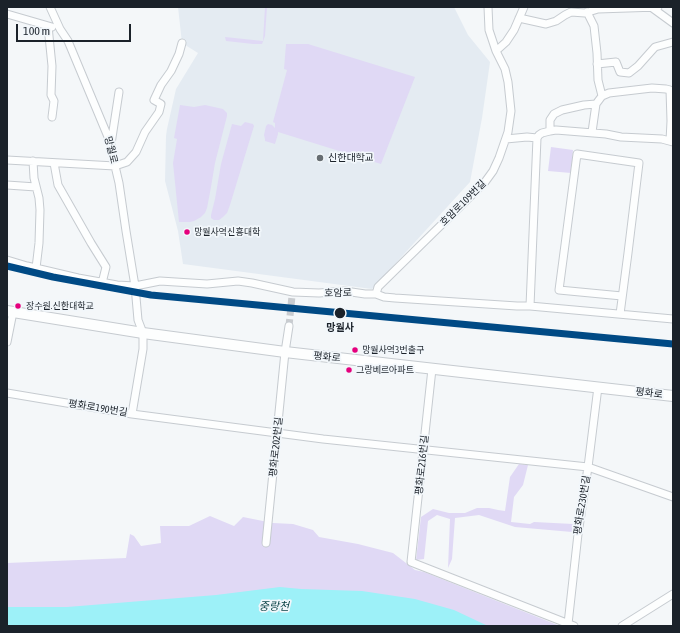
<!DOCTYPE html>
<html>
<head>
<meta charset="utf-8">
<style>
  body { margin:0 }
  #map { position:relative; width:680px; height:633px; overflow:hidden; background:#f4f7f9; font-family:"Asap Condensed",sans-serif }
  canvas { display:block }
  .frame { position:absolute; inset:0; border:8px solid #1b222a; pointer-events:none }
  .scale { position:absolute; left:16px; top:24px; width:115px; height:18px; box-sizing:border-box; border:2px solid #1b222a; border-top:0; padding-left:5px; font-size:12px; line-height:14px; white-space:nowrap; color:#1b222a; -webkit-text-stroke:3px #f2f7fb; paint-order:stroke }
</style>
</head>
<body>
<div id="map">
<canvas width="680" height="633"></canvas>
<div class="frame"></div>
<div class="scale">100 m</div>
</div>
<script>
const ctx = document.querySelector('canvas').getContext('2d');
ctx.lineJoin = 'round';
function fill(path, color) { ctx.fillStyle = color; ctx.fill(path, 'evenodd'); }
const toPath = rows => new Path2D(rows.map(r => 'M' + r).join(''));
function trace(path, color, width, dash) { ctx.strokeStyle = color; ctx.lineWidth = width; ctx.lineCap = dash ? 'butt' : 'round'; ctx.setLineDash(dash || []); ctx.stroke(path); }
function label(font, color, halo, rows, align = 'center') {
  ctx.font = font + ' "Asap Condensed","Noto Sans KR",sans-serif'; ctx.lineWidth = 3.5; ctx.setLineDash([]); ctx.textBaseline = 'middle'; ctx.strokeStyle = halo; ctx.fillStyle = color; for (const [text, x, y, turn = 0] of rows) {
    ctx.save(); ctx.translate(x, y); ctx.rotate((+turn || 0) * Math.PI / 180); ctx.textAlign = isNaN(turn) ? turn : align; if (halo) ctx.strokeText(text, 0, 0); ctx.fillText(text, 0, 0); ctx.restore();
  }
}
fill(toPath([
  [178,7,454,7,468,35,490,62,482,118,470,182,372,289,183,264,178,231,165,181,166,136,167,129,176,89,198,53,182,43]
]), '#e4ebf2');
fill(toPath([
  [265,7,267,7,265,36,262,44,253,44,226,41,225,37,263,41],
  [286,44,308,44,415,77,381,164,278,132,278,134,275,144,265,141,265,139,264,135,266,126,268,124,272,125,275,128,275,123,273,122,287,70,284,69],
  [180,105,194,107,205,105,223,109,227,113,227,116,215,163,211,187,207,208,205,213,201,217,194,221,190,222,179,222,173,163,177,139,174,138],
  [245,122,253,124,254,126,230,205,227,213,223,217,219,220,214,220,211,218,211,215,215,199,221,164,232,124,241,126],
  [551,147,573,150,571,173,548,171],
  [519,464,528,465,523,485,514,497,511,522,530,524,534,522,573,524,572,532,515,527,479,515,455,518,452,559,448,568,450,519,437,515,428,521,424,559,416,560,421,517,433,509,449,513,465,513,477,508,489,508,498,510,505,511,510,477],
  [210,516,234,526,243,517,273,523,293,524,313,530,319,537,358,544,393,553,415,570,424,572,560,626,7,626,7,563,126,558,130,534,134,536,141,546,161,543,160,526,189,526]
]), '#e0d9f5');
fill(toPath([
  [280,587,301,589,362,591,415,599,454,610,488,626,7,626,7,607,67,607,216,595]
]), '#9df1f8');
trace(toPath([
  [289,326,292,296]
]), '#c9ccd0', 7, [7, 3.5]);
const minor = toPath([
  [50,7,60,29,68,41,111,144,115,166,119,183,126,231,135,286,138,320,143,333,143,349,132,414],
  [488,7,489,30,496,51],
  [651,7,673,23],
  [587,12,594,26,597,53,598,80,602,96],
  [7,14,52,27],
  [519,18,546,24,556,21,565,15,571,12,585,13,598,9,658,7],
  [48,26,52,66,51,95,54,101,52,117],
  [597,64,616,62,620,72,629,73,638,66,655,47,673,42],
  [550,131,550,120,554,114,562,110,584,105,596,104],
  [592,132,596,104,602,96,609,93,652,88,666,89,670,90,671,121,670,141],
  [506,139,527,137,537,138,539,135,542,133,550,131,556,130,606,134,621,137,662,139,673,142],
  [111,144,119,92],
  [7,160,115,166,127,162,136,152,145,132,159,112,161,104,154,100,161,85,171,71,179,54,182,43],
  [33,161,34,178,39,198,40,210,39,243,36,268],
  [54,163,58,185,91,243,106,267,102,283],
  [7,185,36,187],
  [7,260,27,266,78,278,117,285,135,286,160,281,207,284,238,281,252,283,293,292,319,293,345,291,365,294,376,294,384,297,395,298,517,306,530,306,673,319],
  [376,294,378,287,485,182,493,171,499,158,508,132,511,111,508,82,505,69,496,51,506,42,514,30,524,7],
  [530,306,537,138],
  [620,314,628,253,639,163,577,154,559,290,622,296],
  [7,342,13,312],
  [432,369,411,562,574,626],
  [7,393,132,414,323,439,588,467,673,497],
  [266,543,285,352,289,326],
  [568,624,578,534,588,467,598,387],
  [622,626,673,594]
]);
const secondary = toPath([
  [7,311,143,333,285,352,673,396]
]);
trace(minor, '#c6cbd0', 9);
trace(secondary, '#c6cbd0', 12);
trace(minor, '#fdfefe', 7);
trace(secondary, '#fdfefe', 10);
trace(toPath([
  [7,266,53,277,151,295,673,344]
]), '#004a85', 7);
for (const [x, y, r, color] of [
  [320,158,4,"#676d72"],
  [187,232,3.5,"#e5007d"],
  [18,306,3.5,"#e5007d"],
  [340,313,6,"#1b222a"],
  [355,350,3.5,"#e5007d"],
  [349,370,3.5,"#e5007d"]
]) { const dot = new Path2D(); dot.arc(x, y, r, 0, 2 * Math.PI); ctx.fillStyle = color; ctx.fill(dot); trace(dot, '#f2f7fb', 1.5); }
label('9px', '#1b222a', '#f2f7fb', [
  ["망월사역신흥대학",194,232],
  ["장수원.신한대학교",26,306],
  ["망월사역3번출구",362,350],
  ["그랑베르아파트",356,370]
], 'left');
label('10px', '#1b222a', '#f2f7fb', [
  ["망월로",111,150,76],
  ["호암로109번길",463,203,-45],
  ["호암로",338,293,-1],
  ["평화로",327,357,6],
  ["평화로",649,393,7],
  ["평화로190번길",98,408,9],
  ["평화로202번길",276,447,-84],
  ["평화로216번길",422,465,-84],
  ["평화로230번길",582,505,-81]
]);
label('10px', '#1b222a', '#f2f7fb', [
  ["신한대학교",328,158]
], 'left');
label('bold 10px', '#1b222a', '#f2f7fb', [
  ["망월사",340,328]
]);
label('italic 11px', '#0e4649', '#f2f7fb', [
  ["중랑천",274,607]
]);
</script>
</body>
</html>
